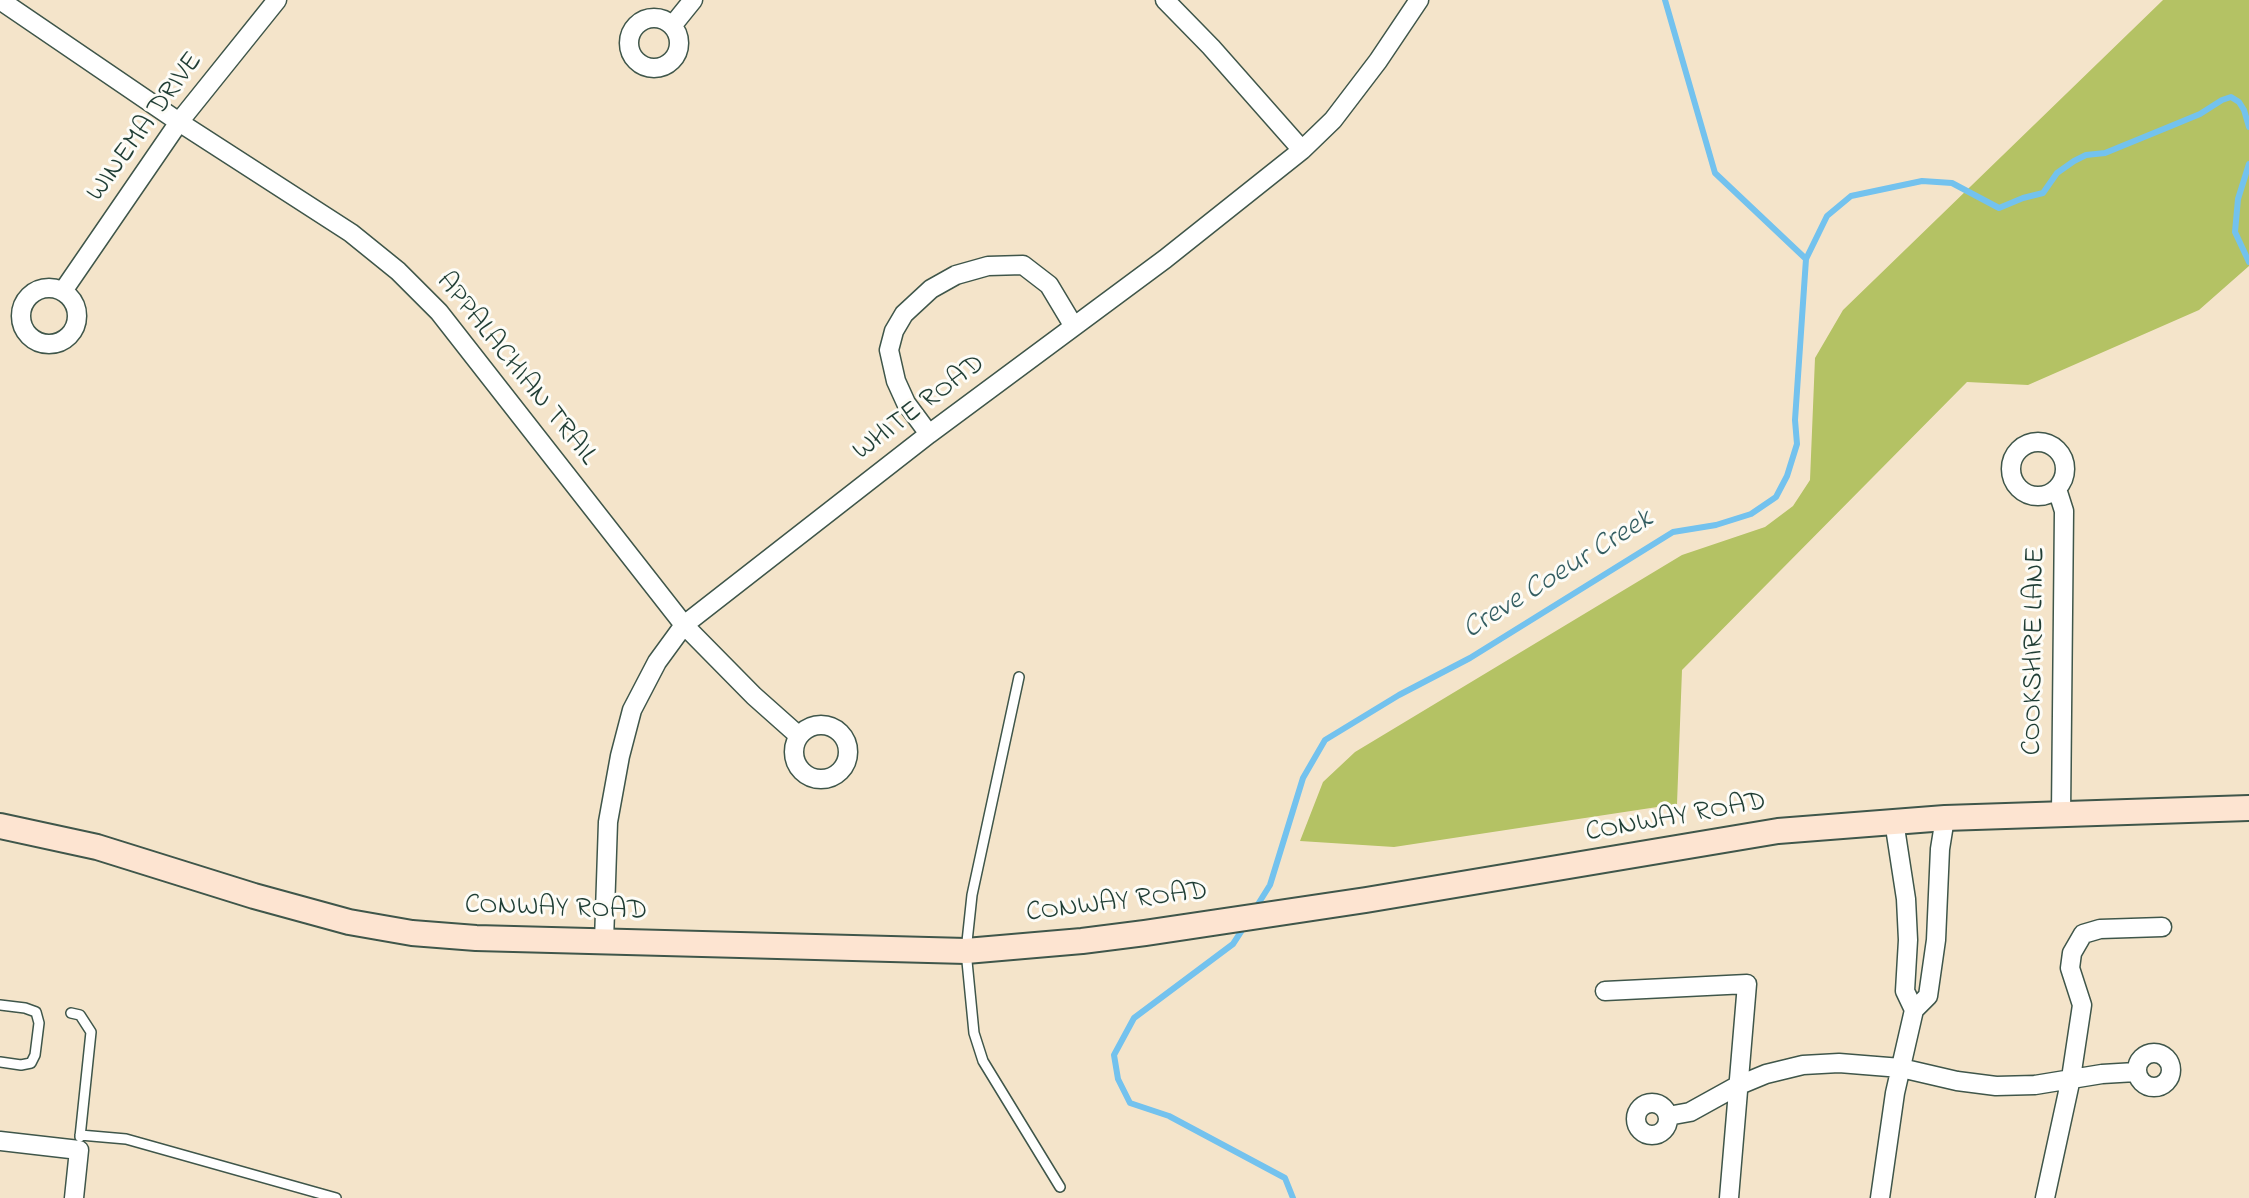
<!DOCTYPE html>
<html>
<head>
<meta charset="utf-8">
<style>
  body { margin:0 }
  canvas { display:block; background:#f4e4ca }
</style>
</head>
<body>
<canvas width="2249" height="1198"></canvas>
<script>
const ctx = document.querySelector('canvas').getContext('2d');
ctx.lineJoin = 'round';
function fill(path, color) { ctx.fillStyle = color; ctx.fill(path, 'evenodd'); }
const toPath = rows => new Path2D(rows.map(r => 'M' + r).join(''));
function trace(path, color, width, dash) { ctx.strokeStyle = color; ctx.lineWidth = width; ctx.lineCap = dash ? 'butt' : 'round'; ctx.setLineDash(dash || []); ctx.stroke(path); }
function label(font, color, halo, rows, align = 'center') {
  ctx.font = font + ' "Indie Flower",sans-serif'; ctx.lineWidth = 6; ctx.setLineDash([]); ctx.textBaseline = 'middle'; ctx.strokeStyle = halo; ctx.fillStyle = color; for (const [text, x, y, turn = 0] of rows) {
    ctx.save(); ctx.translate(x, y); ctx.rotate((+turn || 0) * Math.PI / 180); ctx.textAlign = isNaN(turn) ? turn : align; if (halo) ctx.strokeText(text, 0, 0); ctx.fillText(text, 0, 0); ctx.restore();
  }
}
fill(toPath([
  [2163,0,2249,0,2249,266,2199,310,2028,385,1967,382,1682,670,1677,804,1394,847,1300,841,1323,782,1355,752,1682,555,1765,527,1793,506,1810,480,1815,358,1843,310]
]), '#b4c264');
trace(toPath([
  [1665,0,1715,173,1806,259],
  [2249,164,2238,199,2235,232,2249,262],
  [1255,909,1270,885,1303,778,1325,740,1399,695,1470,658,1673,532,1716,525,1751,514,1776,497,1787,476,1797,444,1795,420,1806,259,1827,216,1851,196,1922,181,1952,183,1999,208,2023,198,2043,193,2057,173,2074,161,2086,155,2105,153,2171,126,2200,114,2222,100,2231,97,2239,102,2244,110,2249,127],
  [1246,924,1233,944,1134,1018,1114,1055,1118,1079,1130,1103,1169,1116,1285,1178,1293,1198]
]), '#73c2ee', 6);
const lane = toPath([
  [1019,677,972,895,966,951,974,1033,983,1061,1060,1187],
  [0,1005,25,1008,36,1012,39,1023,35,1055,31,1063,21,1065,0,1062],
  [71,1013,80,1015,91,1032,80,1137],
  [80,1135,126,1139,336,1198]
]);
const street = toPath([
  [0,0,179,122,351,233,398,271,439,312,684,625,754,696,799,736],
  [1165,0,1211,47,1302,150],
  '629 43a25 25 0 1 1 50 0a25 25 0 1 1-50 0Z',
  [672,26,693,0],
  '21 316a28 28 0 1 1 56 0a28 28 0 1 1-56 0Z',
  [63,291,179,122,277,0],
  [929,434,906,403,896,381,889,350,894,331,904,314,931,289,956,275,988,266,1023,265,1049,285,1073,325],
  '2011 469a27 27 0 1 1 54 0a27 27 0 1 1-54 0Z',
  [2057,489,2064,511,2061,814],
  '794 752a27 27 0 1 1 54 0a27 27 0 1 1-54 0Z',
  [1894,821,1906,899,1908,940,1905,991,1914,1010],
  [604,941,608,822,620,756,632,710,657,662,684,625,929,434,1165,259,1302,150,1333,120,1378,61,1419,0],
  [1605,991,1747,984,1729,1198],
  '2137 1070a17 17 0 1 1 34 0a17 17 0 1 1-34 0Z',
  '1636 1119a16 16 0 1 1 32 0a16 16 0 1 1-32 0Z',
  [1668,1116,1690,1112,1737,1086,1766,1074,1803,1065,1839,1063,1901,1068,1957,1081,1996,1086,2035,1085,2102,1074,2136,1072],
  [0,1141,79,1150,74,1198],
  [1880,1198,1895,1093,1914,1010,1928,996,1936,940,1940,849,1945,818],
  [2045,1198,2071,1078,2082,1005,2070,968,2072,953,2083,934,2100,929,2162,927]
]);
const secondary = toPath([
  [0,826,97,847,254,896,349,922,412,933,476,938,966,951,1082,941,1145,933,1366,900,1778,831,1945,818,2249,808]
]);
trace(lane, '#3f564a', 12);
trace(street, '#3f564a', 21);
trace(secondary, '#3f564a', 28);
trace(lane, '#fff', 9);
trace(street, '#fff', 18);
trace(secondary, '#fde4d1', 24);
label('28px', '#1f3d34', '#fdfcf7', [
  ["WINEMA DRIVE",146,128,-54],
  ["APPALACHIAN TRAIL",515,370,51],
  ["WHITE ROAD",920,409,-37],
  ["COOKSHIRE LANE",2036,651,-89],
  ["CONWAY ROAD",1676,819,-10],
  ["CONWAY ROAD",1117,904,-7],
  ["CONWAY ROAD",556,910,2]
]);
label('italic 30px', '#345e62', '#fdfcf7', [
  ["Creve Coeur Creek",1559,576,-32]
]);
</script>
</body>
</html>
